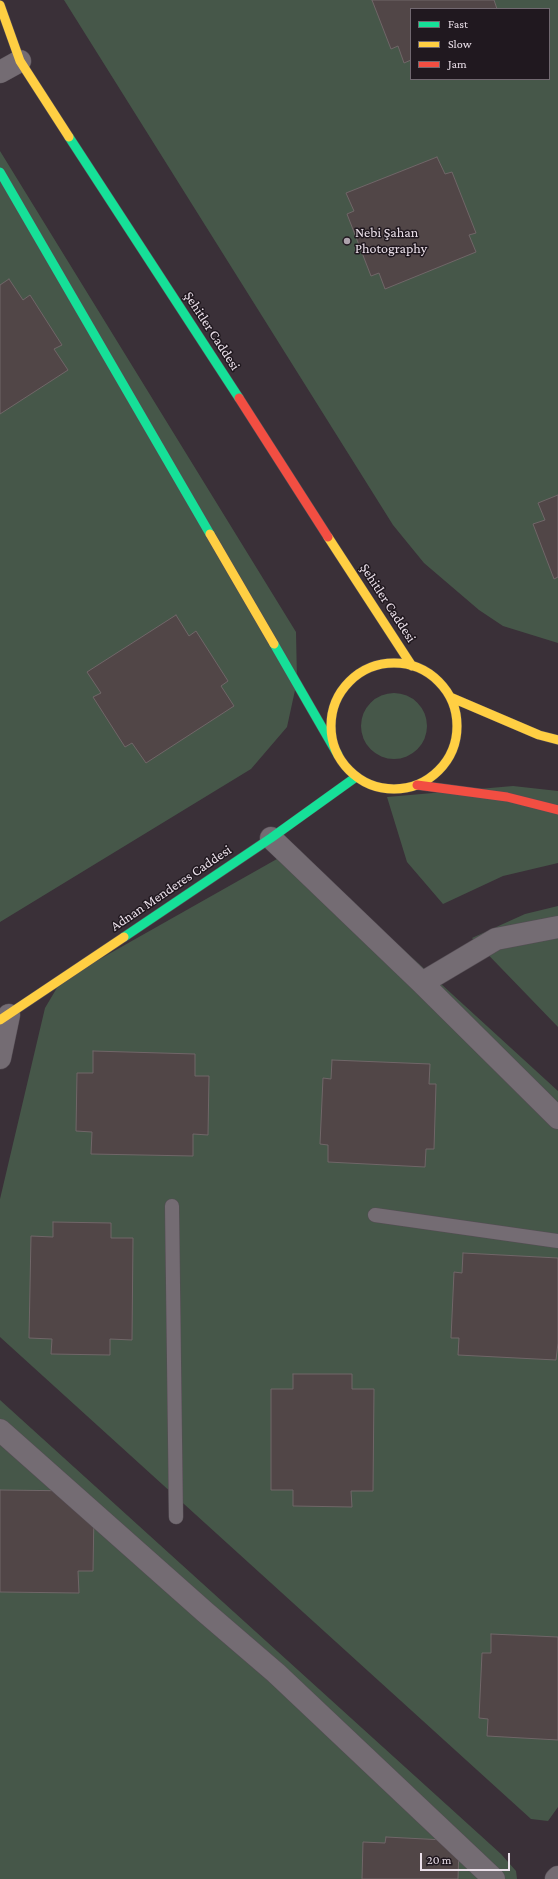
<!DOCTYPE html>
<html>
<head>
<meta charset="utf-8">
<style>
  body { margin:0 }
  #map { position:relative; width:558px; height:1879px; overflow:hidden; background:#3a3038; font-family:"Crimson Pro",serif }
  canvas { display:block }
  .legend { position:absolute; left:410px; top:8px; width:140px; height:72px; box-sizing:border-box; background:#20181f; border:1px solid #716870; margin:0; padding:5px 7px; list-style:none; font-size:12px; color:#ebe0ea }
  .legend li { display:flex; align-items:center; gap:8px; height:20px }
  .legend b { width:20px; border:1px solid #716870 }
  .scale { position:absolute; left:420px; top:1853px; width:90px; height:18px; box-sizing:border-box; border:2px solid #ebe0ea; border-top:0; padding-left:5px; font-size:12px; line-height:14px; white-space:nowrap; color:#ebe0ea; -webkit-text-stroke:3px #20181f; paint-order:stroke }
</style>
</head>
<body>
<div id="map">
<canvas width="558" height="1879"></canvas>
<ul class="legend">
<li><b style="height:5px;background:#16e098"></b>Fast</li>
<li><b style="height:5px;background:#ffcf43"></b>Slow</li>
<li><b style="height:5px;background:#f24e42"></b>Jam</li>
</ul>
<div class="scale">20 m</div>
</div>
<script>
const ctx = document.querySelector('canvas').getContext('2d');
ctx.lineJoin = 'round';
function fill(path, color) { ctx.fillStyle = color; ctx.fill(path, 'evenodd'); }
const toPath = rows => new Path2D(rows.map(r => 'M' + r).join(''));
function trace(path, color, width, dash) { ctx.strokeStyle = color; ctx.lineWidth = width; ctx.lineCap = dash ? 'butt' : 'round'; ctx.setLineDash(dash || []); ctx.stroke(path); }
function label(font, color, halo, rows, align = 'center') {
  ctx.font = font + ' "Crimson Pro",serif'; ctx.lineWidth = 3; ctx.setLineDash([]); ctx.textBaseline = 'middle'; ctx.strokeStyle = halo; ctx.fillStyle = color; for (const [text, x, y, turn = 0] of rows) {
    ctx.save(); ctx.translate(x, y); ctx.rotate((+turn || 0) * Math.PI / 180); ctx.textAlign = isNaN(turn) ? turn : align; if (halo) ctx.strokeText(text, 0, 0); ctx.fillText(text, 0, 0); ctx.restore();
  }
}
fill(toPath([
  [64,0,558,0,558,643,503,626,479,610,424,563,393,525],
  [411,9,549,9,549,79,411,79],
  [0,151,296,632,297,681,287,727,251,769,0,922],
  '361 726a33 33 0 1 1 66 0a33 33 0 1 1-66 0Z',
  [513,786,558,791,558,863,503,876,443,904,407,862,387,797],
  [284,855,312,866,558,1091,558,1807,548,1821,531,1819,0,1337,0,1199,45,1008,61,981],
  [558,906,558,1027,472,938,525,914],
  [0,1400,501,1854,516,1871,517,1879,0,1879]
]), '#465749');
const building = toPath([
  [372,0,494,0,497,9,411,9,411,60,404,63,398,46,391,49,372,0],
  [437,157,445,174,452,172,476,233,469,235,476,252,385,289,379,273,371,276,347,214,354,211,346,193,437,157],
  [9,279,23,300,30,295,62,345,54,349,68,370,0,414,0,285,9,279],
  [558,495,558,577,554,579,533,524,545,520,538,503,558,495],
  [176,615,189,636,196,631,228,681,221,686,234,706,146,763,132,743,125,747,93,697,101,693,87,672,176,615],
  [93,1051,195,1054,195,1076,209,1076,208,1135,193,1134,193,1156,91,1154,92,1132,76,1131,77,1073,93,1073,93,1051],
  [332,1060,430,1064,429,1084,436,1084,434,1149,426,1149,425,1167,328,1162,328,1145,320,1144,323,1078,331,1079,332,1060],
  [53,1222,111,1223,111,1238,133,1238,132,1340,110,1339,110,1355,51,1354,52,1339,29,1338,31,1236,53,1237,53,1222],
  [463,1253,558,1258,558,1343,556,1360,458,1355,459,1338,451,1338,454,1272,462,1273,463,1253],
  [293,1374,352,1374,352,1389,374,1389,373,1491,351,1491,352,1507,293,1506,293,1490,271,1490,271,1389,293,1389,293,1374],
  [0,1490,79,1491,94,1513,93,1571,78,1571,79,1593,0,1592,0,1490],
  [491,1634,558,1637,558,1740,487,1736,488,1719,479,1718,482,1653,491,1653,491,1634],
  [386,1837,444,1840,459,1846,458,1879,362,1879,363,1842,385,1843,386,1837]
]);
fill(building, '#514647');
trace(building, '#706668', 1);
const lane = toPath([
  [172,1206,176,1517],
  [375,1215,558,1241]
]);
const street = toPath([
  [0,72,20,61],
  [271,838,422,983,558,1118],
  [422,983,496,939,558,927],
  [0,1058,9,1015],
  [0,1430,205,1612,276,1673,494,1879],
  [556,1879,558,1877]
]);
const fast = toPath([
  [69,137,239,398],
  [0,172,210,534],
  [274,644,338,755],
  [124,937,271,838,356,777]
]);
const slow = toPath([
  [0,5,20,61,69,137],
  [210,534,274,644],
  [328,537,412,666],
  '331 726a63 63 0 1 1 126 0a63 63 0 1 1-126 0Z',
  [450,697,539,735,558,740],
  [0,1020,124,937]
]);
const jam = toPath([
  [239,398,328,537],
  [417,785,507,797,558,810]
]);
trace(lane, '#554d54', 15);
trace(street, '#554d54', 23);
trace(fast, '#554d54', 10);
trace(slow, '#554d54', 10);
trace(jam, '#554d54', 10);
trace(lane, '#746c73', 14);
trace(street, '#746c73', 22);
trace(fast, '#16e098', 9);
trace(slow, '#ffcf43', 9);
trace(jam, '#f24e42', 9);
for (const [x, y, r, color] of [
  [347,241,4,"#ada2ac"]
]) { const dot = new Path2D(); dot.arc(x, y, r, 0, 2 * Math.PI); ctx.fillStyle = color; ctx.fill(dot); trace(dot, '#20181f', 1.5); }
label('14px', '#ebe0ea', '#20181f', [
  ["Nebi Şahan",355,233],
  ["Photography",355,249]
], 'left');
label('14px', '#ebe0ea', '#20181f', [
  ["Şehitler Caddesi",212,331,57],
  ["Şehitler Caddesi",388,603,57],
  ["Adnan Menderes Caddesi",171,888,-34]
]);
</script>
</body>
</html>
